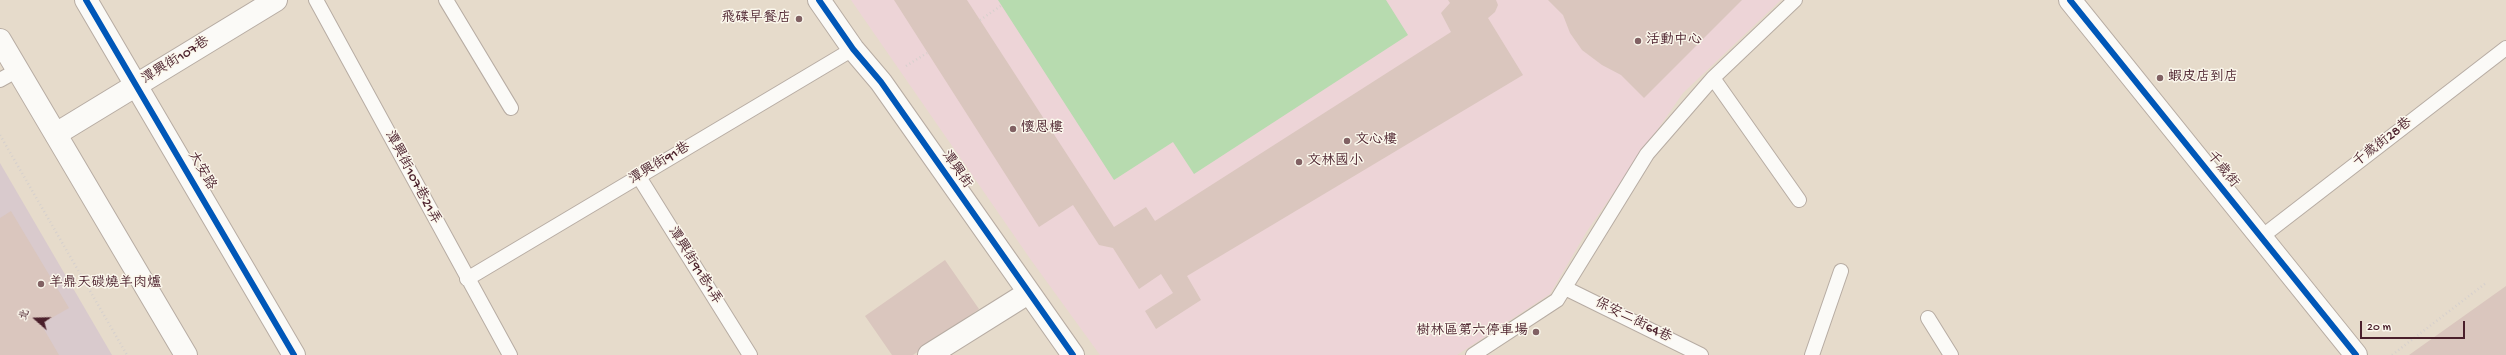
<!DOCTYPE html>
<html>
<head>
<meta charset="utf-8">
<style>
  body { margin:0 }
  #map { position:relative; width:2506px; height:355px; overflow:hidden; background:#e6dbcb; font-family:"Gochi Hand","LXGW WenKai TC",sans-serif }
  canvas { display:block }
  .north { position:absolute; left:16px; top:299px; width:40px; height:40px; -webkit-text-stroke:3px #fbf7ec; paint-order:stroke; rotate:290deg; font-size:11px; font-weight:700; line-height:16px; text-align:center; color:#4a1f2b }
  .north::after { content:''; display:block; margin:auto; width:14px; height:18px; background:#4a1f2b; clip-path:polygon(50% 0,100% 100%,50% 72%,0 100%) }
  .scale { position:absolute; left:2360px; top:321px; width:105px; height:18px; box-sizing:border-box; border:2px solid #4a1f2b; border-top:0; padding-left:5px; font-size:12px; line-height:14px; white-space:nowrap; color:#4a1f2b; -webkit-text-stroke:3px #fbf7ec; paint-order:stroke }
</style>
</head>
<body>
<div id="map">
<canvas width="2506" height="355"></canvas>
<div class="north">北</div>
<div class="scale">20 m</div>
</div>
<script>
const ctx = document.querySelector('canvas').getContext('2d');
ctx.lineJoin = 'round';
function fill(path, color) { ctx.fillStyle = color; ctx.fill(path, 'evenodd'); }
const toPath = rows => new Path2D(rows.map(r => 'M' + r).join(''));
function trace(path, color, width, dash) { ctx.strokeStyle = color; ctx.lineWidth = width; ctx.lineCap = dash ? 'butt' : 'round'; ctx.setLineDash(dash || []); ctx.stroke(path); }
function label(font, color, halo, rows, align = 'center') {
  ctx.font = font + ' "Gochi Hand","LXGW WenKai TC",sans-serif'; ctx.lineWidth = 3; ctx.setLineDash([]); ctx.textBaseline = 'middle'; ctx.strokeStyle = halo; ctx.fillStyle = color; for (const [text, x, y, turn = 0] of rows) {
    ctx.save(); ctx.translate(x, y); ctx.rotate((+turn || 0) * Math.PI / 180); ctx.textAlign = isNaN(turn) ? turn : align; if (halo) ctx.strokeText(text, 0, 0); ctx.fillText(text, 0, 0); ctx.restore();
  }
}
fill(toPath([
  [851,0,1781,0,1683,93,1587,231,1550,294,1457,355,1100,355,1031,260]
]), '#edd4d7');
fill(toPath([
  [0,163,112,355,0,355]
]), '#d9cacd');
fill(toPath([
  [998,0,1386,0,1408,35,1194,174,1173,142,1114,180]
]), '#b7dbaf');
fill(toPath([
  [894,0,967,0,1114,227,1146,207,1155,221,1451,32,1441,13,1450,3,1448,0,1496,0,1498,5,1495,12,1488,18,1523,75,1187,276,1201,300,1156,329,1145,311,1173,293,1161,274,1139,289,1113,248,1099,245,1073,205,1039,227],
  [1548,0,1742,0,1644,98,1621,75,1602,65,1582,50,1570,33,1563,15],
  [11,211,69,308,41,324,59,355,0,355,0,218],
  [945,260,979,309,913,355,892,355,865,316],
  [2506,286,2506,355,2409,355]
]), '#dac6be');
const service = toPath([
  [316,0,510,355],
  [446,0,511,108],
  [1713,78,1799,200],
  [0,80,18,70],
  [639,177,750,355],
  [2260,238,2506,48],
  [467,279,853,49],
  [1565,288,1701,355],
  [1928,318,1951,355],
  [1473,355,1557,300,1647,154,1713,78,1795,0],
  [1812,355,1841,271]
]);
const minor = toPath([
  [819,0,853,49,881,82,1073,355],
  [2070,0,2356,355],
  [56,134,276,0],
  [929,355,1028,293]
]);
const tertiary = toPath([
  [86,0,294,355],
  [0,40,186,355]
]);
trace(service, '#b7aca3', 16);
trace(minor, '#b7aca3', 24);
trace(tertiary, '#b7aca3', 24);
trace(toPath([
  [980,20,1002,5],
  [906,66,927,53],
  [0,135,127,355],
  [2392,355,2486,283]
]), '#d6d0cd', 2.5, [1, 3]);
trace(service, '#fbfaf7', 14);
trace(minor, '#fbfaf7', 22);
trace(tertiary, '#fbfaf7', 22);
trace(toPath([
  [86,0,294,355],
  [819,0,853,49,881,82,1073,355],
  [2070,0,2356,355]
]), '#0057b8', 6);
for (const [x, y, r, color] of [
  [799,19,4,"#816163"],
  [1638,41,4,"#816163"],
  [2160,78,4,"#816163"],
  [1013,129,4,"#816163"],
  [1347,141,4,"#816163"],
  [1299,162,4,"#816163"],
  [41,284,4,"#816163"],
  [1536,332,4,"#816163"]
]) { const dot = new Path2D(); dot.arc(x, y, r, 0, 2 * Math.PI); ctx.fillStyle = color; ctx.fill(dot); trace(dot, '#fbf7ec', 1.5); }
label('14px', '#4a1f2b', '#fbf7ec', [
  ["飛碟早餐店",791,19,"right"],
  ["活動中心",1646,41],
  ["蝦皮店到店",2168,78],
  ["懷恩樓",1021,129],
  ["文心樓",1355,141],
  ["文林國小",1307,162],
  ["羊鼎天碳燒羊肉爐",49,284],
  ["樹林區第六停車場",1528,332,"right"]
], 'left');
label('14px', '#4a1f2b', '#fbf7ec', [
  ["潭興街107巷",176,61,-32],
  ["千歲街28巷",2383,143,-38],
  ["潭興街91巷",660,164,-31],
  ["潭興街",956,170,55],
  ["千歲街",2222,170,51],
  ["大安路",201,171,60],
  ["潭興街107巷21弄",412,178,62],
  ["潭興街91巷1弄",694,266,58],
  ["保安二街64巷",1633,321,26]
]);
</script>
</body>
</html>
